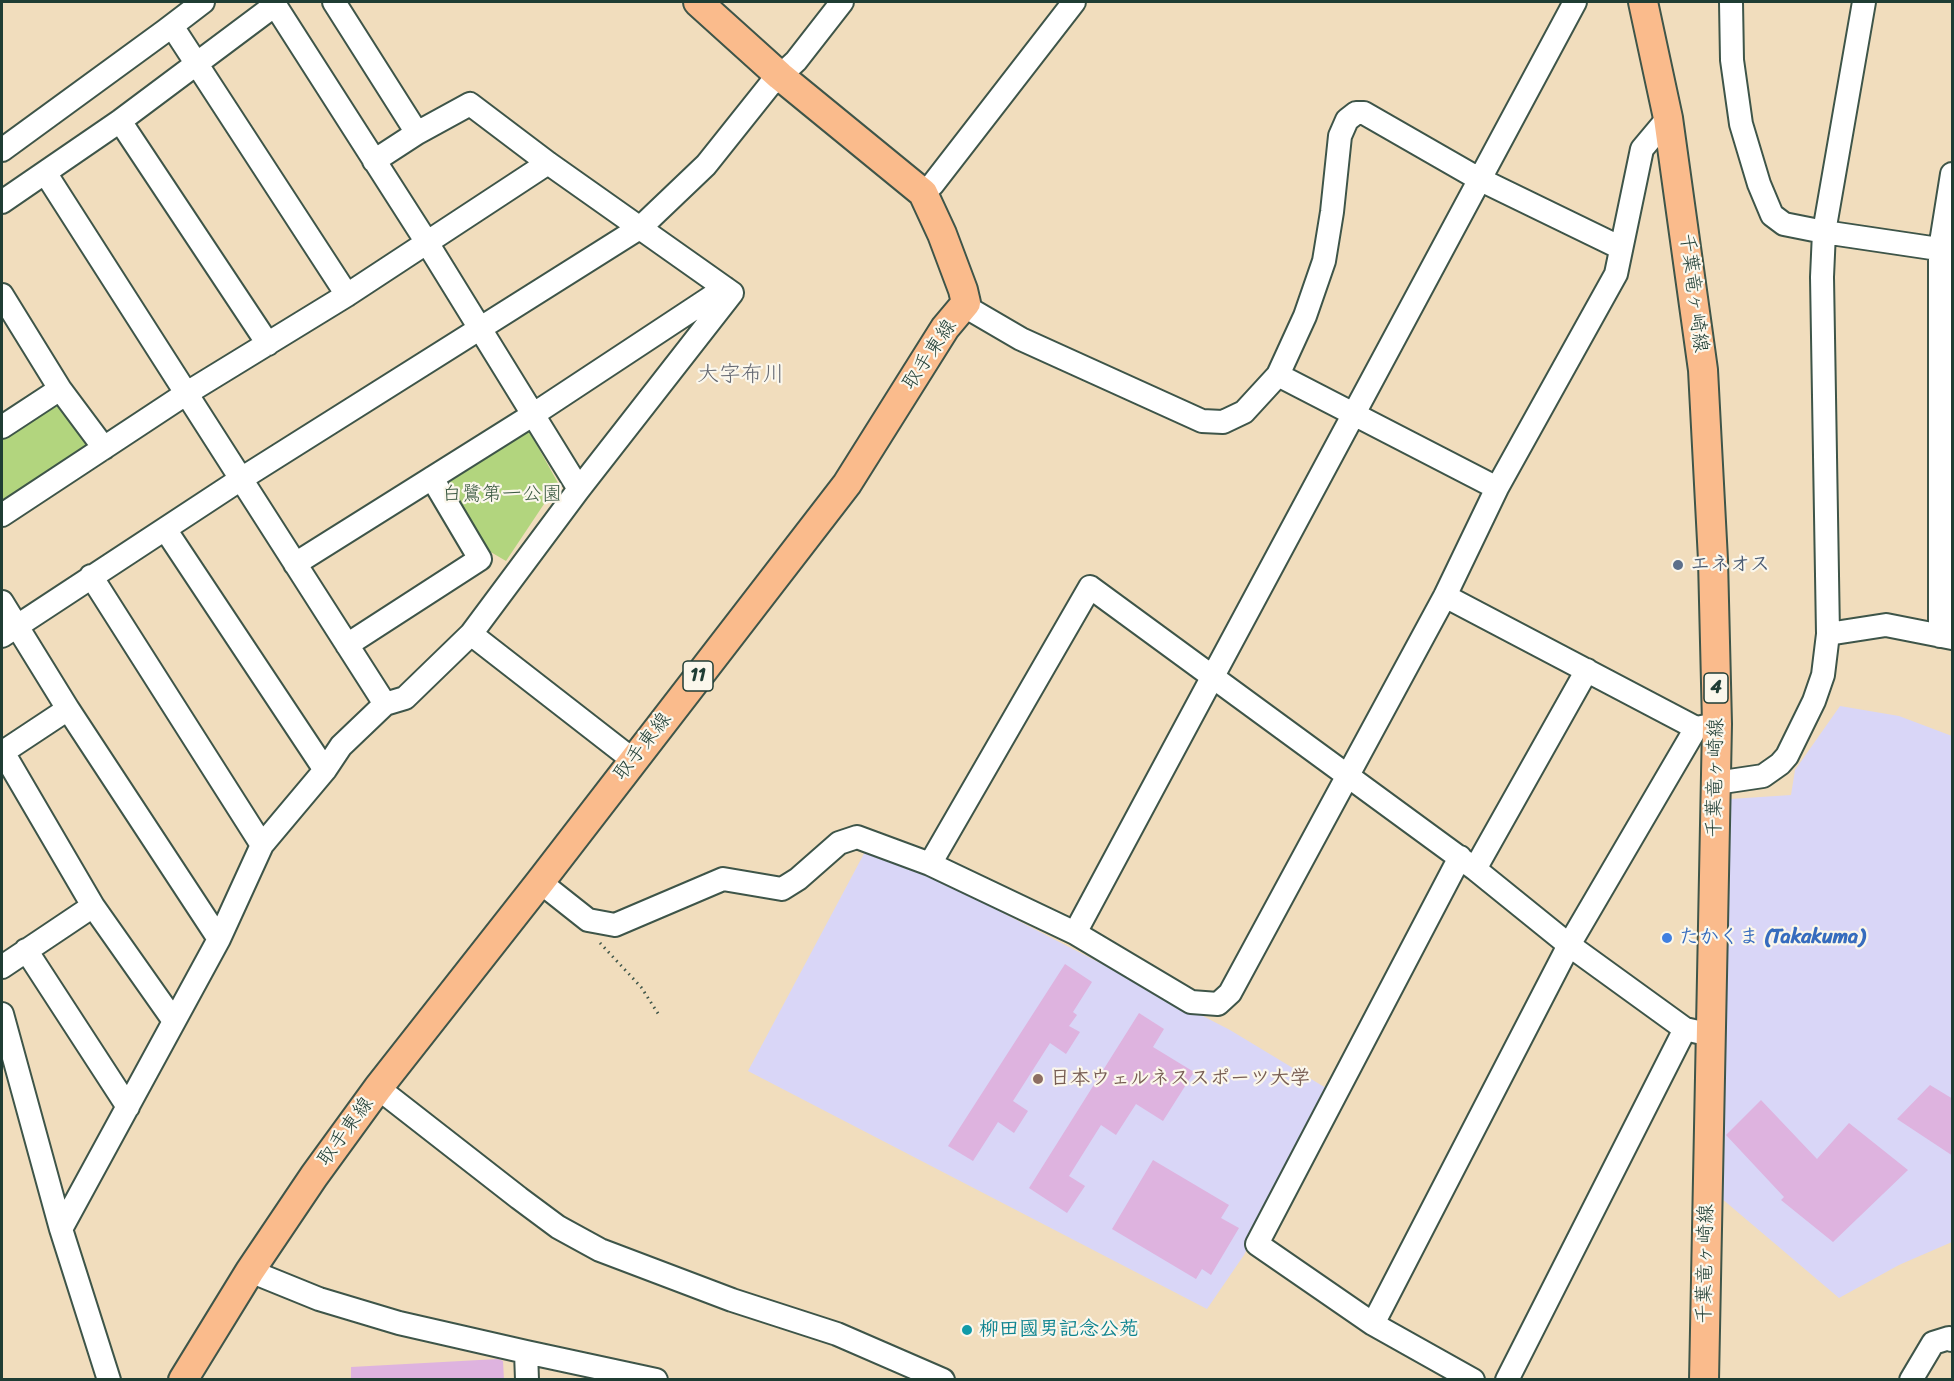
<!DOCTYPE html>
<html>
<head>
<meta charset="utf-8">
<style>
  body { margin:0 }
  #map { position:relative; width:1954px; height:1381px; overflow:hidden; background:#f1ddbd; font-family:Sriracha,sans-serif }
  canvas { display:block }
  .frame { position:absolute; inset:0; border:3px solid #1f3d34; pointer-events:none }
</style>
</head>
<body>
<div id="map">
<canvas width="1954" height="1381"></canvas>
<div class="frame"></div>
</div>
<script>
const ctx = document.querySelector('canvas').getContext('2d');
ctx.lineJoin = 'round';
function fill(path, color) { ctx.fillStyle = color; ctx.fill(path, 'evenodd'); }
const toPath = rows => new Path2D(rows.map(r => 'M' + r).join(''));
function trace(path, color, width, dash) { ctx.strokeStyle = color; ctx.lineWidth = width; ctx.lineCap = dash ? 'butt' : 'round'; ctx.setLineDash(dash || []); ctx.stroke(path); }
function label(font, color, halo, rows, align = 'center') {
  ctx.font = font + ' Sriracha,"Klee One",sans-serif'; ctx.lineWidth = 4.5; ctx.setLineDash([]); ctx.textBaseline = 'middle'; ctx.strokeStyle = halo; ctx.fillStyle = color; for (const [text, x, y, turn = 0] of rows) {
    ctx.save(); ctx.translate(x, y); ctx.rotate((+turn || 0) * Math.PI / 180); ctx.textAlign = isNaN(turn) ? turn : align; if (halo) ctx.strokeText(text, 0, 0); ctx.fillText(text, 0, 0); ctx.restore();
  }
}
fill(toPath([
  [1840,706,1899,716,1952,736,1952,1242,1899,1265,1839,1298,1721,1198,1730,799,1791,795,1795,770],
  [867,848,910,865,1230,1030,1326,1088,1244,1255,1207,1309,748,1071]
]), '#d9d6f7');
fill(toPath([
  [59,396,97,447,2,508,2,432],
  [528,429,558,483,506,561,489,551,445,481]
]), '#b2d57e');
fill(toPath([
  [1065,964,1092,982,1073,1012,1077,1015,1069,1026,1080,1032,1066,1054,1050,1043,1013,1101,1028,1111,1014,1133,998,1122,973,1161,948,1146],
  [1139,1013,1164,1029,1153,1047,1194,1072,1163,1121,1136,1104,1116,1135,1101,1125,1069,1176,1085,1186,1067,1213,1029,1188],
  [1930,1085,1953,1099,1953,1156,1897,1119],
  [1761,1100,1817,1159,1849,1123,1908,1170,1833,1242,1781,1200,1784,1197,1726,1135],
  [1153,1160,1229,1205,1221,1218,1239,1228,1211,1275,1202,1269,1196,1279,1112,1229],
  [498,1359,503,1361,504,1380,351,1380,351,1367]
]), '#deb3df');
const minor = toPath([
  [334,2,417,133],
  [1731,2,1732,60,1741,124,1759,184,1772,215,1784,224,1824,232,1952,251],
  [172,26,347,295],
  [120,121,268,344],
  [2,150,165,31,203,2],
  [46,174,385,704],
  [923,193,933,184,1074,2],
  [2,202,120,121,275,5,426,241,579,489],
  [2,295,60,389,2,427],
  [966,303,973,311,1021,339,1202,421,1223,422,1244,412,1278,375,1305,316,1324,261,1332,212,1340,136,1347,120,1356,113,1364,113,1479,179,1621,248],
  [1278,375,1497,488],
  [60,389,104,448],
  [2,515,187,393,347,295,548,163],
  [165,529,325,770],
  [295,564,534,414,725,288],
  [91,576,262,845],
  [1445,596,1696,728],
  [2,602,68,709,219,939],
  [471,634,633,760],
  [1828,634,1886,625,1952,638],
  [2,636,241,479,641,227,706,165,769,86,796,61,842,2],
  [1940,636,1940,249,1952,174],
  [347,645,480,559,432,478],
  [68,709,3,752,93,906,174,1021],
  [1716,783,1763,776,1780,764,1787,756,1814,701,1823,675,1828,634,1822,277,1824,232,1864,2],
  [1460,857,1257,1244,1373,1324,1473,1380],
  [930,864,1090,587,1475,869,1569,945,1685,1029,1711,1035],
  [1475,869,1587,670],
  [540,882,588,920,615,925,723,879,782,889,798,879,839,843,857,837,930,864,1075,933,1191,1002,1218,1004,1230,993,1445,596,1497,488,1616,274,1642,149,1668,118],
  [1075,933,1575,2],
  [26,950,128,1107],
  [2,967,93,906],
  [2,1014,61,1229,109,1380],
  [378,1088,519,1198,558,1227,600,1250,732,1300,837,1334,943,1380],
  [61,1229,219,939,262,845,325,770,341,746,385,704,405,698,471,634,579,489,732,293,548,163,470,104,417,133,374,161],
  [250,1271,319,1299,399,1323,526,1352,656,1380],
  [1373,1324,1569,945,1696,728,1717,724],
  [526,1352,527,1380],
  [1507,1380,1685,1029],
  [1911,1380,1933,1343,1949,1338,1952,1340]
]);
const major = toPath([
  [1643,2,1668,118,1703,370,1713,560,1717,724,1704,1380],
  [183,1380,250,1271,314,1176,378,1088,540,882,847,484,945,328,966,303,963,290,942,234,923,193,780,76,698,2]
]);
trace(minor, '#3e5549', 26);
trace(major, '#3e5549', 32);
trace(toPath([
  [600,943,641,987,659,1015]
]), '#3e5549', 3, [1.5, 4.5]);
trace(minor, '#fff', 22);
trace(major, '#fabb8c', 28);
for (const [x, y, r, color] of [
  [1678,565,6,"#5c6f8a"],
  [1667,938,6,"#3f7fe0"],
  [1038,1079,6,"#8d6e63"],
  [967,1330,6,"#0f9aa8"]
]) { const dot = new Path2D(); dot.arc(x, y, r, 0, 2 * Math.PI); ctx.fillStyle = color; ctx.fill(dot); trace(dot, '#fbf7ec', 2); }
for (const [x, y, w] of [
  [698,676,30],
  [1716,688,24]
]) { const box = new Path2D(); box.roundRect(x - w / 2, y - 15, w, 30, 4.5); ctx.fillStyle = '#fbf7ec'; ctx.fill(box); trace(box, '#1f3d34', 1.5); }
label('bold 18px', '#1f3d34', null, [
  ["11",698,676],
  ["4",1716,688]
]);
label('20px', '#1f3d34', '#fbf7ec', [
  ["千葉竜ヶ崎線",1693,293,83],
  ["取手東線",930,355,-56],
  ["取手東線",643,747,-52],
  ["千葉竜ヶ崎線",1716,778,-89],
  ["取手東線",346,1132,-54],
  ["千葉竜ヶ崎線",1706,1264,-89]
]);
label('20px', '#3c5b43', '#fbf7ec', [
  ["白鷺第一公園",502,495]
]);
label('bold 20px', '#4e5e75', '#fbf7ec', [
  ["エネオス",1690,565]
], 'left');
label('bold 20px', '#366cbe', '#fbf7ec', [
  ["たかくま (Takakuma)",1679,938]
], 'left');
label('bold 20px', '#785e54', '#fbf7ec', [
  ["日本ウェルネススポーツ大学",1050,1079]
], 'left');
label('bold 20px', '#0d838f', '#fbf7ec', [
  ["柳田國男記念公苑",979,1330]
], 'left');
label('22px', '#626670', '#fbf7ec', [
  ["大字布川",741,375]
]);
</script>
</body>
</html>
